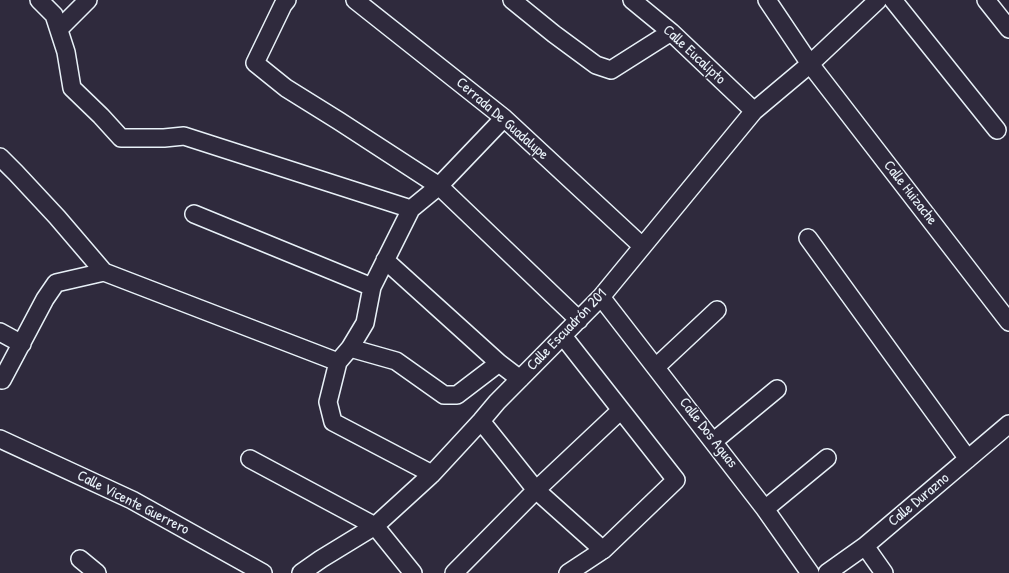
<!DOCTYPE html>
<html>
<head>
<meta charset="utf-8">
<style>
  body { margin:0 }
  canvas { display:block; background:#2f2a3d }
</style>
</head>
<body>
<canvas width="1009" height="573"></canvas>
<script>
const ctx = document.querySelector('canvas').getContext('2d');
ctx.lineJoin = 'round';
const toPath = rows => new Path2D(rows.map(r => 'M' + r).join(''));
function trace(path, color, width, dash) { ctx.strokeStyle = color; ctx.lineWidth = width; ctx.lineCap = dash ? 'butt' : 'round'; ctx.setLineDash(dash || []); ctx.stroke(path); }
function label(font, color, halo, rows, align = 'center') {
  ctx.font = font + ' "Patrick Hand",sans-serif'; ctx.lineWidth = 3; ctx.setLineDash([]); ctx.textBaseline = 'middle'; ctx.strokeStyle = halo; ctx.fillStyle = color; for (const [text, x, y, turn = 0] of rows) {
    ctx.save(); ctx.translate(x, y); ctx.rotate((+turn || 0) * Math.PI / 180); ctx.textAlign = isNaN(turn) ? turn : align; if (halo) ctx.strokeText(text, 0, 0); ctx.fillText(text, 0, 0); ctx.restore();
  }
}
const minor = toPath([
  [39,0,54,15,66,52,72,88,101,116,121,138,164,138,184,136,411,209],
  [287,0,283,5,255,63,286,88,339,121,439,186,579,320],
  [355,0,504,118,642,246],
  [512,0,554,34,596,65,611,70,671,32],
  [632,0,671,32,754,111],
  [767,0,810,64,1009,322],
  [893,0,997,130],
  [986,0,1009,29],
  [59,29,88,0],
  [0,157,16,173,57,217,104,272],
  [194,214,372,287],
  [808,238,968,459],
  [385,260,499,363,520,379],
  [601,297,765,509,810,573],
  [0,332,22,344],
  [563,336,676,480,603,550,568,573],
  [350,348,396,361,444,395,457,395,499,363],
  [338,362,328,402,333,422,432,474],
  [656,367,717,310],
  [2,380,45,299,56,283,104,272,338,362,350,348,365,323,372,287,411,209,439,186,504,118],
  [481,421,536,490,603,550],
  [0,439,132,500,263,573],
  [714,441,777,389],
  [250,459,375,526,413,573],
  [765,509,827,458],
  [865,546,884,573],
  [80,559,97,573],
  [301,573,321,559,375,526,432,474,481,421,497,402,601,297,754,111,810,64,878,0],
  [454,573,536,490,621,410],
  [827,573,865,546,1009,424]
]);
trace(minor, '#e8f1f8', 20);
trace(minor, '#2f2a3d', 17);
label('15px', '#e8f1f8', '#2f2a3d', [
  ["Calle Eucalipto",694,55,43],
  ["Cerrada De Guadalupe",502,119,41],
  ["Calle Huizache",910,193,52],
  ["Calle Escuadrón 201",567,330,-46],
  ["Calle Dos Aguas",708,433,52],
  ["Calle Durazno",919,500,-40],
  ["Calle Vicente Guerrero",133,503,27]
]);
</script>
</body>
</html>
